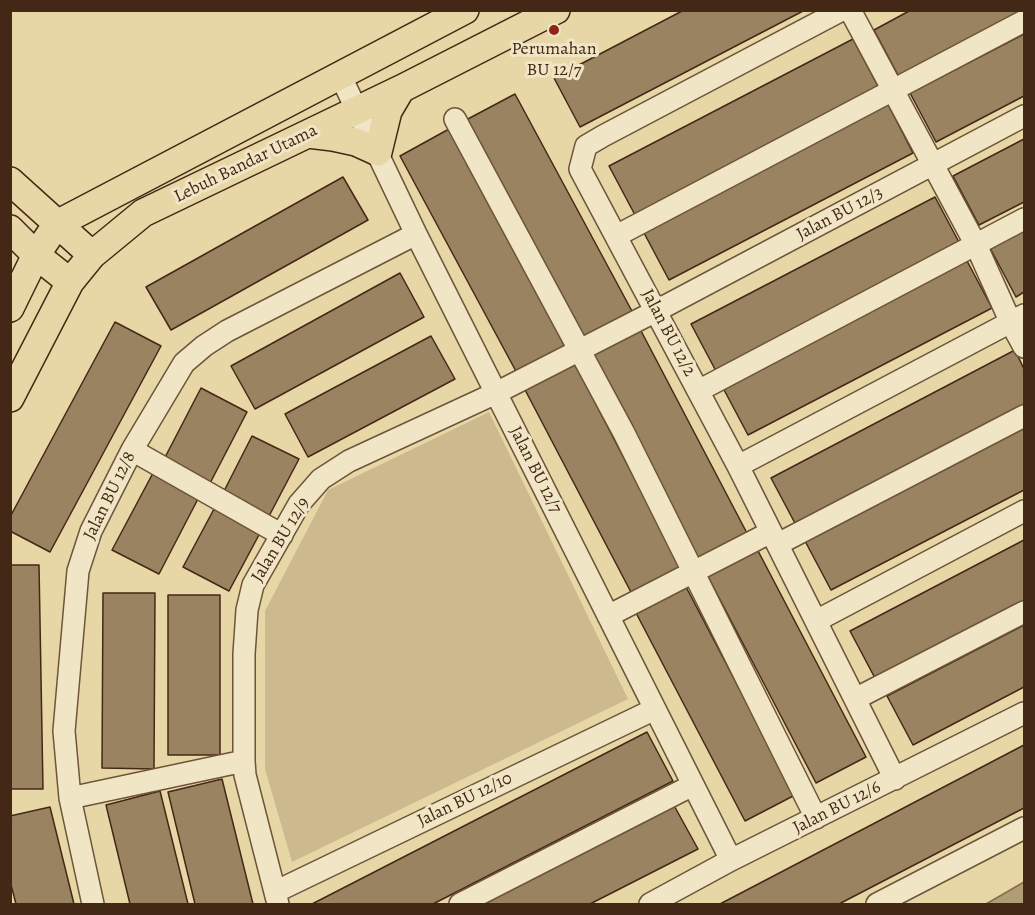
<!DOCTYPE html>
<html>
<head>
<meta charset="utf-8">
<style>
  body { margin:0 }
  #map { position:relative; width:1035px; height:915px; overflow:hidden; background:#e8d7a6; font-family:Alegreya,serif }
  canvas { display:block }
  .frame { position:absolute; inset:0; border:12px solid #442816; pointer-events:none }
</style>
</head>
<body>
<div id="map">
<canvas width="1035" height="915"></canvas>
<div class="frame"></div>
</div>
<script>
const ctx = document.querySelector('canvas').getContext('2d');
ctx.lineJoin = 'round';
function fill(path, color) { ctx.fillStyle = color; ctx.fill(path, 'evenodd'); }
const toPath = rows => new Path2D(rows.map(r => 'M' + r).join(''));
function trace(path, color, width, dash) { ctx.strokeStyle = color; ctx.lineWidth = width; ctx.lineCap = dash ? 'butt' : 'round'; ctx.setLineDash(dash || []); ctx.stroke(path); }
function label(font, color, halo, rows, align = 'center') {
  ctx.font = font + ' Alegreya,serif'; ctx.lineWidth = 6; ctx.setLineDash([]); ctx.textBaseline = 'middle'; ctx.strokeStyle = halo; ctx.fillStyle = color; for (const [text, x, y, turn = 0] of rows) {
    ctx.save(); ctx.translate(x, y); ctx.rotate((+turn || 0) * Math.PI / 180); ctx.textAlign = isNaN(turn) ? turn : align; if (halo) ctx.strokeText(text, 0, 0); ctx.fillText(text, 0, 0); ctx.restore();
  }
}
fill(toPath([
  [489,412,628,699,292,862,265,769,265,611,328,490]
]), '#ccb98e');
const water = toPath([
  [1024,882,1024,904,986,904,1024,882]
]);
fill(water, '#b09c75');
trace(water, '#856e4f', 1.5);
const building = toPath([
  [684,10,805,10,580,127,554,78,684,10],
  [911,10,1024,10,1024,14,900,79,874,30,911,10],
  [1024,34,1024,96,936,142,910,93,1024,34],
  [853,39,879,88,635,215,609,166,853,39],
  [515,94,633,313,584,339,466,120,515,94],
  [888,104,913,153,669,280,643,231,888,104],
  [449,129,567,349,518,375,400,156,449,129],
  [1024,139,1024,202,979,225,953,176,1024,139],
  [343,177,368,220,171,330,146,287,343,177],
  [935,197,961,246,717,373,691,324,935,197],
  [1024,230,1024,292,1016,297,990,248,1024,230],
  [966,259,992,308,748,435,722,386,966,259],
  [400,273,424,317,255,409,231,366,400,273],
  [115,322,161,346,50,552,10,531,10,517,115,322],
  [639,327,749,537,699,563,589,353,639,327],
  [431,336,455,379,308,457,285,414,431,336],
  [1015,350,1024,369,1024,408,797,527,771,478,1015,350],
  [573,360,682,570,633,596,523,386,573,360],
  [201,388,247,412,207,489,161,465,201,388],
  [1024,427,1024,490,831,590,805,541,1024,427],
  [252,436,299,459,268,518,222,495,252,436],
  [153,473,199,497,159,574,112,550,153,473],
  [214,509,260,533,229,591,183,567,214,509],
  [1024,540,1024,603,876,680,850,631,1024,540],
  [756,547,866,757,816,783,706,573,756,547],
  [10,565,39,565,43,789,10,789,10,565],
  [685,585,795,795,745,821,635,611,685,585],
  [103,593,155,593,154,769,102,768,103,593],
  [168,595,220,595,220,755,168,755,168,595],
  [1024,625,1024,687,913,745,887,696,1024,625],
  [647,732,673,781,433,904,312,904,647,732],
  [1024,745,1024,808,839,904,720,904,1024,745],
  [222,779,253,904,195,904,168,792,222,779],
  [160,791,188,904,130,904,106,805,160,791],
  [671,800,698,849,590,904,468,904,671,800],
  [50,807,74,904,16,904,10,881,10,816,50,807]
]);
fill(building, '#998361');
trace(building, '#442816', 1.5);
const minor = toPath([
  [842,10,603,136,586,146,580,169,738,466,895,779],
  [850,10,976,245,1011,323,1024,347],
  [341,77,416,234,731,860],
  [455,119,624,433,816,818],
  [616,236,1024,21],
  [698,391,1024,219],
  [132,450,282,535],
  [738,466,1024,315],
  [778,544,1024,416],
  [608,616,771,532],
  [816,621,1024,511],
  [855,699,1024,612],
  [70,798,244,761],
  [275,892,655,709],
  [93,904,70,798,64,731,78,571,91,531,132,450,184,363,204,346,227,331,416,234],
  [278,904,245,775,244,761,244,654,247,610,253,585,299,504,321,479,349,461,496,393,656,311,1024,116],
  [460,904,693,785],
  [650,904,731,860,1024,713],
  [877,904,1024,828]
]);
const major = toPath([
  [308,134,333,137,356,142,378,152,388,111,401,89],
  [10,181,92,255],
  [10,229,36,255,70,282],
  [10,308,36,255,57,224,465,10],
  [10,398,70,282,92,255,143,213,401,89,556,10]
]);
trace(minor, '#6d543a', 24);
trace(major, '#442816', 30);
trace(minor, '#f0e5c5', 21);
trace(major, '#e8d7a6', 27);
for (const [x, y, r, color] of [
  [554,30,6,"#8f2418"]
]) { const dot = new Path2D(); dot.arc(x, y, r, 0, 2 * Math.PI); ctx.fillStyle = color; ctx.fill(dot); trace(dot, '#f0e5c5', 2); }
label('18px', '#442816', '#f0e5c5', [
  ["Perumahan",554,50],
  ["BU 12/7",554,71]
]);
label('18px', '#442816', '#f0e5c5', [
  ["Lebuh Bandar Utama",246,164,-26],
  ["Jalan BU 12/3",840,214,-28],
  ["Jalan BU 12/2",668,333,62],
  ["Jalan BU 12/7",535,470,63],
  ["Jalan BU 12/8",110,496,-64],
  ["Jalan BU 12/9",281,540,-59],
  ["Jalan BU 12/10",465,800,-26],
  ["Jalan BU 12/6",837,808,-27]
]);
</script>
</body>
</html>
